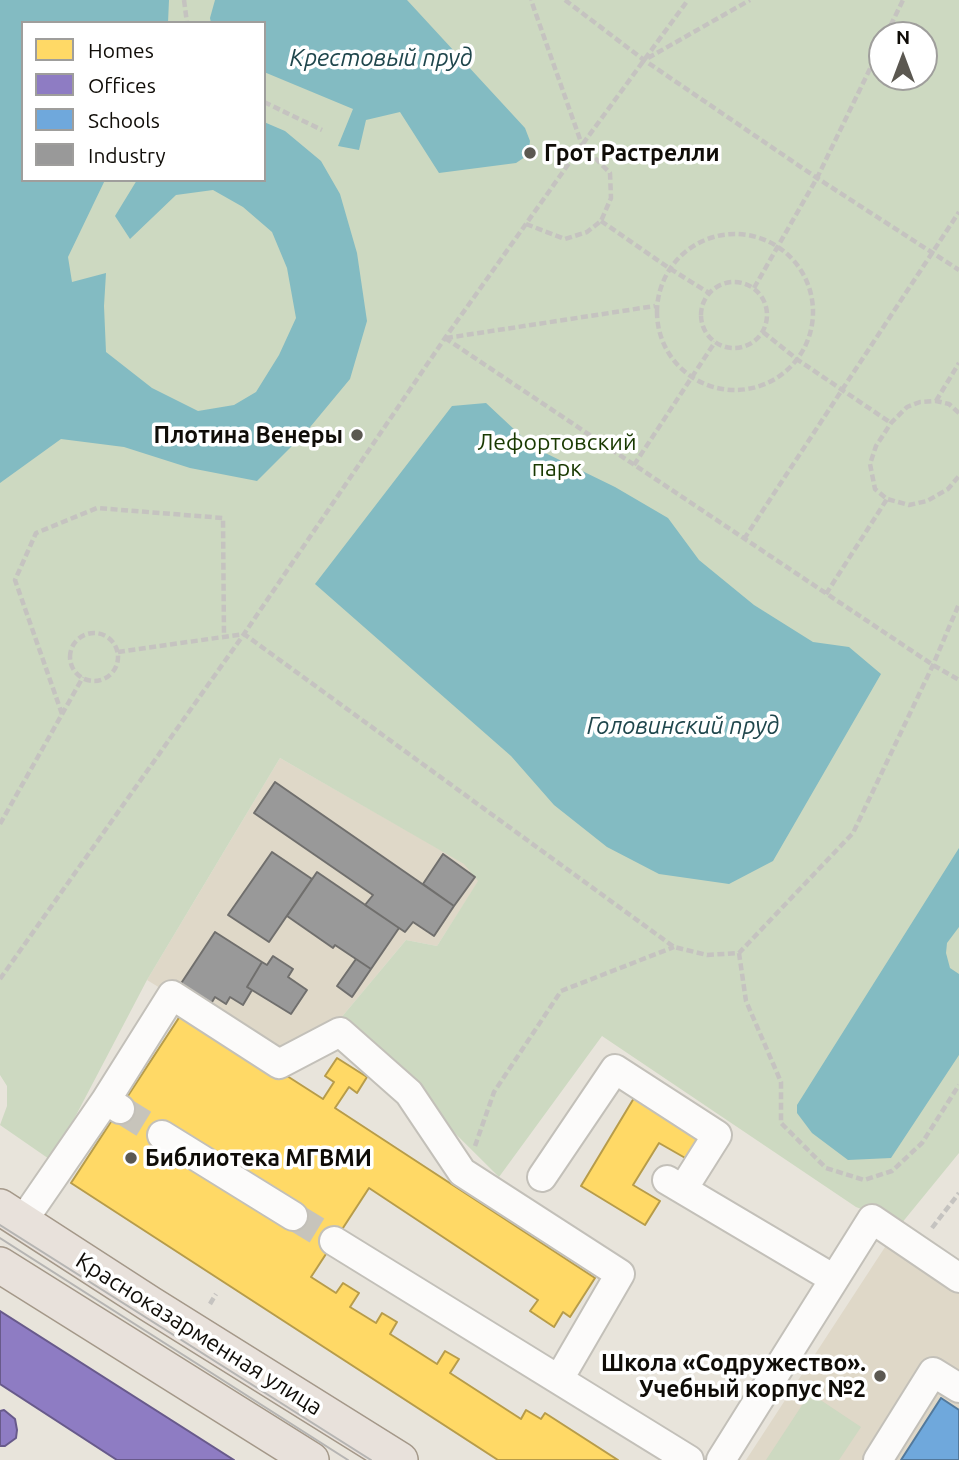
<!DOCTYPE html>
<html>
<head>
<meta charset="utf-8">
<style>
  body { margin:0 }
  #map { position:relative; width:959px; height:1460px; overflow:hidden; background:#e8e4db; font-family:Ubuntu,sans-serif }
  canvas { display:block }
  .legend { position:absolute; left:21px; top:21px; width:245px; height:161px; box-sizing:border-box; background:#fff; border:2px solid #9f9e9c; margin:0; padding:9px 12px; list-style:none; font-size:21px; color:#0f0c07 }
  .legend li { display:flex; align-items:center; gap:14px; height:35px }
  .legend b { width:35px; border:2px solid #9f9e9c }
  .north { position:absolute; left:868px; top:21px; width:70px; height:70px; box-sizing:border-box; background:#fff; border:2px solid #9f9e9c; border-radius:50%; rotate:0deg; font-size:19px; font-weight:700; line-height:28px; text-align:center; color:#0f0c07 }
  .north::after { content:''; display:block; margin:auto; width:24px; height:32px; background:#5b5851; clip-path:polygon(50% 0,100% 100%,50% 72%,0 100%) }
</style>
</head>
<body>
<div id="map">
<canvas width="959" height="1460"></canvas>
<ul class="legend">
<li><b style="height:19px;background:#ffd966"></b>Homes</li>
<li><b style="height:19px;background:#8e7cc3"></b>Offices</li>
<li><b style="height:19px;background:#6fa8dc"></b>Schools</li>
<li><b style="height:19px;background:#999"></b>Industry</li>
</ul>
<div class="north">N</div>
</div>
<script>
const ctx = document.querySelector('canvas').getContext('2d');
ctx.lineJoin = 'round';
function fill(path, color) { ctx.fillStyle = color; ctx.fill(path, 'evenodd'); }
const toPath = rows => new Path2D(rows.map(r => 'M' + r).join(''));
function trace(path, color, width, dash) { ctx.strokeStyle = color; ctx.lineWidth = width; ctx.lineCap = dash ? 'butt' : 'round'; ctx.setLineDash(dash || []); ctx.stroke(path); }
function label(font, color, halo, rows, align = 'center') {
  ctx.font = font + ' Ubuntu,sans-serif'; ctx.lineWidth = 7; ctx.setLineDash([]); ctx.textBaseline = 'middle'; ctx.strokeStyle = halo; ctx.fillStyle = color; for (const [text, x, y, turn = 0] of rows) {
    ctx.save(); ctx.translate(x, y); ctx.rotate((+turn || 0) * Math.PI / 180); ctx.textAlign = isNaN(turn) ? turn : align; if (halo) ctx.strokeText(text, 0, 0); ctx.fillText(text, 0, 0); ctx.restore();
  }
}
fill(toPath([
  [280,758,483,874,437,946,406,940,340,1019,276,1059,147,980],
  [887,1244,959,1291,959,1460,746,1460]
]), '#dfd8c8');
fill(toPath([
  [0,0,959,0,959,1153,901,1224,856,1207,602,1036,499,1177,340,1019,406,940,437,946,478,881,464,864,280,758,147,980,52,1161,0,1125,7,1106,7,1086,0,1075],
  [23,23,264,23,264,180,23,180],
  [882,35,924,35,924,77,882,77],
  [810,1393,861,1427,839,1460,766,1460]
]), '#cdd9c1');
fill(toPath([
  [0,0,169,0,168,23,23,23,23,180,105,180,68,257,72,282,106,273,104,306,106,352,152,388,198,411,234,405,256,392,279,355,296,318,287,268,272,232,243,207,213,190,176,195,130,239,115,216,137,180,264,180,264,122,285,131,321,161,340,194,357,253,367,321,350,379,306,432,257,481,190,468,124,447,61,439,0,483],
  [215,0,407,0,525,128,530,141,529,149,525,157,516,163,439,173,400,112,366,120,359,150,338,146,353,109,264,72,264,23,211,23,210,18],
  [486,403,533,447,615,487,668,518,699,560,754,605,813,642,849,647,881,674,773,861,729,884,659,874,607,847,554,805,511,756,315,584,452,406],
  [959,848,959,927,947,943,946,953,950,968,959,974,959,1055,891,1158,848,1160,812,1133,797,1113,797,1105]
]), '#83bbc2');
const homes = toPath([
  [184,1010,323,1099,334,1082,325,1076,337,1058,367,1077,357,1093,349,1087,335,1108,595,1278,570,1317,563,1312,554,1327,530,1311,538,1300,369,1188,311,1277,336,1293,343,1283,359,1293,350,1307,376,1323,382,1313,397,1322,390,1334,437,1364,445,1351,459,1359,450,1373,521,1419,526,1410,541,1419,545,1413,618,1460,498,1460,71,1183,184,1010],
  [634,1098,700,1138,687,1159,659,1143,633,1185,660,1201,645,1225,581,1186,634,1098]
]);
fill(homes, '#ffd966');
trace(homes, '#b79c4a', 2);
const offices = toPath([
  [0,1311,234,1460,117,1460,0,1384,0,1311],
  [4,1410,15,1419,17,1430,16,1438,5,1446,0,1446,0,1411,4,1410]
]);
fill(offices, '#8e7cc3');
trace(offices, '#685a8b', 2);
const schools = toPath([
  [941,1398,959,1410,959,1460,901,1460,941,1398]
]);
fill(schools, '#6fa8dc');
trace(schools, '#52799c', 2);
const industry = toPath([
  [275,782,454,906,434,936,413,922,405,932,365,905,373,895,254,813,275,782],
  [272,852,312,879,269,942,228,915,272,852],
  [443,854,475,877,454,906,423,884,443,854],
  [317,872,399,928,371,969,335,945,333,948,287,916,317,872],
  [215,932,262,962,247,987,252,990,243,1005,230,997,226,1004,215,997,209,1007,178,988,215,932],
  [273,956,293,969,288,977,307,990,291,1014,247,987,262,962,267,965,273,956],
  [356,959,371,969,352,997,337,986,356,959]
]);
fill(industry, '#999');
trace(industry, '#706f6d', 2);
trace(toPath([
  [120,1109,162,1135],
  [293,1216,334,1241]
]), '#c7c4bb', 28, [28, 14]);
const minor = toPath([
  [106,1100,172,995,279,1064,340,1032,409,1093,462,1172,620,1274,559,1379],
  [162,1135,293,1216],
  [542,1177,615,1069,717,1135,683,1189],
  [667,1180,834,1279],
  [22,1222,106,1100,120,1109],
  [334,1241,689,1460],
  [721,1460,872,1219,959,1278],
  [878,1460,933,1372,959,1388]
]);
const major = toPath([
  [0,1207,150,1304,400,1460],
  [0,1265,311,1460]
]);
trace(minor, '#c3c0b9', 32);
trace(major, '#a49889', 38);
trace(toPath([
  [184,0,187,23],
  [565,0,644,60,817,178,959,270],
  [886,35,903,0],
  [648,58,750,0],
  [264,102,322,130],
  [601,221,669,268,709,293],
  [526,224,565,239,587,232,601,221,611,198,610,173,582,145,531,0],
  '657 312a78 78 0 1 1 156 0a78 78 0 1 1-156 0Z',
  '701 315a33 33 0 1 1 66 0a33 33 0 1 1-66 0Z',
  [754,288,817,178,882,44],
  [763,332,798,360,891,423],
  [445,338,933,665,959,680],
  [446,338,655,306],
  [936,401,959,363],
  [959,413,949,404,936,401,920,402,907,407,891,423,876,446,870,464,875,489,887,499,909,505,927,501,948,489,959,476],
  [634,465,715,342],
  [744,539,959,212],
  [826,594,887,499],
  '70 657a24 24 0 1 1 48 0a24 24 0 1 1-48 0Z',
  [118,652,244,634,674,947,707,955,739,953,853,833,933,665,959,604],
  [62,714,15,580,36,533,97,508,223,518,224,636],
  [0,824,83,677],
  [739,953,746,1001,781,1082,781,1123,826,1168,864,1180,892,1171,922,1143,959,1085],
  [0,979,244,634,445,338,582,145,688,0],
  [475,1146,494,1092,561,991,674,947],
  [932,1228,959,1193],
  [210,1304,216,1294]
]), '#c5c3c0', 4.5, [7, 3.5]);
trace(minor, '#fcfbfa', 28);
trace(major, '#e8e1db', 35);
trace(toPath([
  [0,1225,371,1460],
  [0,1238,348,1460]
]), '#b6b5b3', 2);
for (const [x, y, r, color] of [
  [530,153,7,"#5b5851"],
  [357,435,7,"#5b5851"],
  [131,1158,7,"#5b5851"],
  [880,1376,7,"#5b5851"]
]) { const dot = new Path2D(); dot.arc(x, y, r, 0, 2 * Math.PI); ctx.fillStyle = color; ctx.fill(dot); trace(dot, '#fff', 2.5); }
label('bold 23px', '#0f0c07', '#fff', [
  ["Грот Растрелли",544,153],
  ["Плотина Венеры",343,435,"right"],
  ["Библиотека МГВМИ",145,1158],
  ["Школа «Содружество».",866,1363,"right"],
  ["Учебный корпус №2",866,1389,"right"]
], 'left');
label('23px', '#193901', '#fff', [
  ["Лефортовский",557,442],
  ["парк",557,468]
]);
label('23px', '#0f0c07', '#fff', [
  ["Красноказарменная улица",199,1334,32]
]);
label('italic 24px', '#1f464c', '#fff', [
  ["Крестовый пруд",381,58],
  ["Головинский пруд",683,726]
]);
</script>
</body>
</html>
